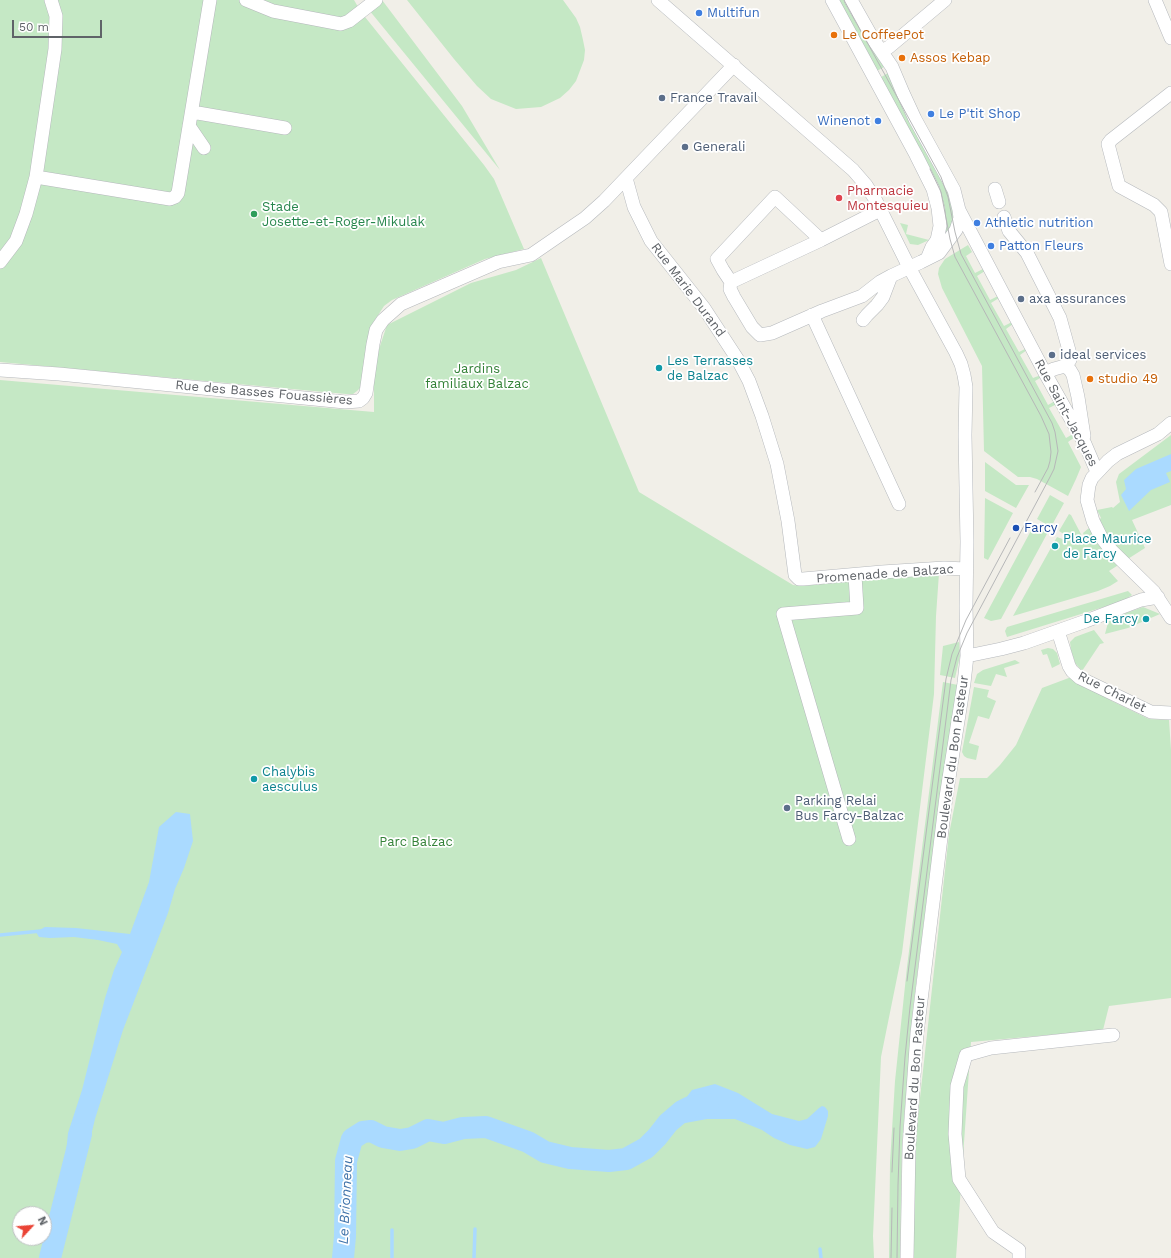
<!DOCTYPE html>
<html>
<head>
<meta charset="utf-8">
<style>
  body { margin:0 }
  #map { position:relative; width:1171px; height:1258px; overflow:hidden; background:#f1efe8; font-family:"Work Sans",sans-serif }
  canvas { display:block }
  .north { position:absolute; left:12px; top:1206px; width:40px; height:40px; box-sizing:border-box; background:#fff; border:1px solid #bfc1c3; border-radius:50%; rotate:64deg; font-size:11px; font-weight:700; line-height:16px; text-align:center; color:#5f6368 }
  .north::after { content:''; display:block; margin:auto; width:14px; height:18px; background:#ea4335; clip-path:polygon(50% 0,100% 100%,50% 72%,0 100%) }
  .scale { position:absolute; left:12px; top:20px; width:90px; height:18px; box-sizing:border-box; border:2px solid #5f6368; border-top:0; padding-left:5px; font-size:12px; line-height:14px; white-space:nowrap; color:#5f6368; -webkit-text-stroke:3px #fff; paint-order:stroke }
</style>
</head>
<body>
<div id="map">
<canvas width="1171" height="1258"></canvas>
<div class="north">N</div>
<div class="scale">50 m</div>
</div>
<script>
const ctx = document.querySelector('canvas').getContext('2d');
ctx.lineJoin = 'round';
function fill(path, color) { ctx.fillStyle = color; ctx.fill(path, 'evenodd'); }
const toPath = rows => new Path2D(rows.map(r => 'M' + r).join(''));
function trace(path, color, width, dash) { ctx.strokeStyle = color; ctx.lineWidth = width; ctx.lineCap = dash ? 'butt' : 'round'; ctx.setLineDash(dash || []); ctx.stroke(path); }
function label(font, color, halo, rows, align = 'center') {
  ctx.font = font + ' "Work Sans",sans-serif'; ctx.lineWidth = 3.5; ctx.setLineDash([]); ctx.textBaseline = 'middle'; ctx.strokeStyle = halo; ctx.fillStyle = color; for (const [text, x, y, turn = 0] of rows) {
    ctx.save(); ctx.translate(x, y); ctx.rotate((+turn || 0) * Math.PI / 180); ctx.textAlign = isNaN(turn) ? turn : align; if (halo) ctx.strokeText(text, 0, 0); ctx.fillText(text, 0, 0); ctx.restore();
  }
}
fill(toPath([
  [0,0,354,0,361,12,484,165,494,179,524,249,485,259,392,300,384,306,373,323,360,388,357,391,353,394,346,394,0,362],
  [382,0,462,106,500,170,369,10],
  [407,0,563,0,576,18,580,27,583,40,585,50,584,60,576,81,569,90,560,98,541,107,516,109,491,99,477,86,454,59],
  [835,0,848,0,884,67,875,72],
  [888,73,945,177,954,212,951,227,946,235,941,205,878,79],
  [900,223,908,225,906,234,929,240,918,245,910,244],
  [968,245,972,252,966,256,975,273,983,269,985,271,977,276,990,300,998,296,999,298,991,303,1004,326,1012,322,1013,324,1006,329,1019,352,1027,348,1027,350,1020,355,1033,378,1041,375,1042,377,1035,381,1048,405,1055,401,1057,404,1049,408,1066,438,1073,434,1075,437,1068,442,1081,467,1076,479,1068,496,1037,479,1030,477,1018,477,984,451,982,366,942,288,938,274,939,268,945,259],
  [541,258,639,492,793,585,802,586,939,573,936,616,934,694,902,953,881,1057,873,1236,874,1258,0,1258,0,380,374,412,374,364,387,325,471,283,516,270],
  [20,1214,44,1214,44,1238,20,1238],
  [1171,435,1171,505,1132,520,1145,548,1109,571,1118,581,1110,586,1098,591,1013,616,1057,537,1065,540,1067,536,1059,531,1069,514,1071,515,1082,536,1087,542,1083,533,1101,518,1097,510,1112,507,1113,508,1120,502,1116,482,1119,474],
  [985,462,1016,485,1029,485,1016,508,985,491],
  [1050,495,1064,503,1051,527,1037,519],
  [985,498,1013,513,988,560,984,558],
  [1034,525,1048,532,1001,619,991,621,984,618],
  [1128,591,1132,595,1123,601,1007,637,1005,631,1007,627],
  [1143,607,1160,614,1128,628,1105,634,1109,619],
  [1094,630,1104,643,1100,644,1082,671,1075,663,1071,650,1070,642,1075,637],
  [959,642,960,656,955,678,940,675,943,646],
  [1048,648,1053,649,1057,653,1060,664,1052,668,1047,654,1043,655,1041,650],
  [1015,660,1020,663,1004,668,1007,677,996,674,991,686,974,683,977,674,983,670],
  [1074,676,1112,701,1149,719,1169,720,1171,750,1171,998,1109,1006,1103,1030,971,1042,956,1258,911,1258,916,1137,919,1107,949,834,960,778,987,778,1000,765,1016,745,1042,688],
  [943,682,958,685,940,796,913,1008,902,1144,900,1258,889,1258,890,1163,895,1081,907,967],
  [974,687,989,690,987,697,996,701,989,719,978,716,969,743,979,746,976,760,967,758,964,756,962,752]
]), '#c5e8c5');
fill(toPath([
  [1171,454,1171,471,1166,473,1170,482,1151,490,1129,511,1121,495,1126,489,1124,480,1136,469],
  [176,812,190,814,193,841,184,868,175,889,168,913,123,1030,95,1119,84,1165,74,1162,66,1153,68,1133,82,1090,105,998,114,970,122,952,117,944,98,940,74,937,50,938,39,937,36,932,45,927,76,928,130,934,149,882,159,827],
  [715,1084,738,1093,772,1114,799,1121,807,1119,819,1108,822,1106,825,1107,828,1111,828,1116,821,1139,815,1147,807,1149,790,1145,774,1138,762,1130,735,1119,707,1119,680,1124,679,1118,682,1103,692,1090]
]), '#aadaff');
trace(toPath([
  [0,935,41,931],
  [392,1230,392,1258],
  [820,1249,821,1258],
  [474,1258,475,1229]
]), '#aadaff', 3.5);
trace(toPath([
  [50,1258,81,1134],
  [343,1258,345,1236,346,1161,352,1139,363,1132,371,1131,383,1137,400,1140,412,1138,428,1130,444,1133,463,1128,486,1127,528,1142,545,1152,570,1158,609,1161,626,1159,646,1148,657,1137,668,1123,682,1111,690,1107,708,1104]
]), '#aadaff', 22);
const minor = toPath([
  [246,0,273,11,341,24,349,21,376,0],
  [658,0,853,170,866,185,875,199,909,267,956,353,961,364,964,375,966,387,965,435,967,542,966,606,967,656,964,683,946,797,917,1033,909,1147,907,1258],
  [832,0,916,155,933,189,938,208,940,226,937,240,932,247,927,259],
  [1155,0,1171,38],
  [882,51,889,47,945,0],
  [1171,93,1111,140,1108,144,1119,186,1154,205,1161,212,1171,264],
  [192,112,285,128],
  [189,126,204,148],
  [36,177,170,199,175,197,178,193,210,0],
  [626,178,634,207,651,241,704,308,738,360,749,381,762,416,777,464,788,521,795,575,799,579,803,579,882,572,944,568,966,569],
  [995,189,999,202],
  [959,210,1045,373,1085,444,1097,472],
  [1004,217,1009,231,1027,253,1060,318,1070,354,1070,360,1065,366,1054,369,1045,373],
  [821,240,775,197,717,259,723,270,731,282,821,240,880,210],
  [0,262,16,241,26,214,36,177,55,49,56,16,51,0],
  [731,282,730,289,734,297,752,327,760,335,772,333,822,311,862,296,880,282,891,276,921,262,939,253,956,230,960,218,959,210,954,190,915,119,903,93,892,67,873,39,851,0],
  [812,315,899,504],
  [863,320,867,315,877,305,883,297,891,276],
  [1065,366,1070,370,1073,375,1078,397,1084,436],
  [0,370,59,374,345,402,359,401,363,398,366,393,373,344,376,330,383,320,401,304,498,262,531,255,563,233,585,218,604,201,734,65],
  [1171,423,1158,434,1117,454,1108,461,1092,478,1089,485,1087,500,1093,521,1101,537,1112,551,1154,592,1171,618],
  [1058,631,1069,666,1072,671,1080,678,1151,712,1171,713],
  [967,656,1001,649,1024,643,1086,621,1141,600,1158,597],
  [849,839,783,614,857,608,855,575],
  [1019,1258,1019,1250,993,1232,959,1179,955,1134,957,1086,966,1055,991,1048,1113,1035]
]);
trace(minor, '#b5b8bc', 14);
trace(minor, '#fff', 13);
trace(toPath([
  [844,0,941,177,948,197,955,232,961,254,1052,423,1055,432,1058,451,1054,469,1050,477,967,633,957,657,951,680,910,1007,905,1057,900,1127,898,1185,897,1258],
  [930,169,941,192,950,239,955,257,1041,416,1049,434,1051,452,1050,461,1048,468,1035,492],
  [907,981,946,679,952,654,966,620,1010,538],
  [892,1172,894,1128],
  [891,1258,892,1208]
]), '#b6b7b8', 1);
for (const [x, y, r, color] of [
  [699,13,4,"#3f7fe0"],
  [834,35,4,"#e8710a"],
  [902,58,4,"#e8710a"],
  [662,98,4,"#5c6f8a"],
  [931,114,4,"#3f7fe0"],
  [878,121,4,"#3f7fe0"],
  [685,147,4,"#5c6f8a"],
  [839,198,4,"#e0444e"],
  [254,214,4,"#2e9e5b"],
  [977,223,4,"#3f7fe0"],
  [991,246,4,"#3f7fe0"],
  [1021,299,4,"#5c6f8a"],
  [1052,355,4,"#5c6f8a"],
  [659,368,4,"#0f9aa8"],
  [1090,379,4,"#e8710a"],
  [1016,528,4,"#1a4fb4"],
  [1055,546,4,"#0f9aa8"],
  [1146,619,4,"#0f9aa8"],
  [254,779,4,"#0f9aa8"],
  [787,808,4,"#5c6f8a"]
]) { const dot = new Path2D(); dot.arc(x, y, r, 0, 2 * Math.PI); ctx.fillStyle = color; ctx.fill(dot); trace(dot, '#fff', 1.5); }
label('13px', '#366cbe', '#fff', [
  ["Multifun",707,13],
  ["Le P'tit Shop",939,114],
  ["Winenot",870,121,"right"],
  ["Athletic nutrition",985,223],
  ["Patton Fleurs",999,246]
], 'left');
label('13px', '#c56008', '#fff', [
  ["Le CoffeePot",842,35],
  ["Assos Kebap",910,58],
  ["studio 49",1098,379]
], 'left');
label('13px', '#4e5e75', '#fff', [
  ["France Travail",670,98],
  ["Generali",693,147],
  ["axa assurances",1029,299],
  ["ideal services",1060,355],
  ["Parking Relai",795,801],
  ["Bus Farcy-Balzac",795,816]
], 'left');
label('13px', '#be3a42', '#fff', [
  ["Pharmacie",847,191],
  ["Montesquieu",847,206]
], 'left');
label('13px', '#27864d', '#fff', [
  ["Stade",262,207],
  ["Josette-et-Roger-Mikulak",262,222]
], 'left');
label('13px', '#5f6368', '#fff', [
  ["Rue Marie Durand",688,290,53],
  ["Rue des Basses Fouassières",264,393,5],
  ["Rue Saint-Jacques",1066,413,62],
  ["Promenade de Balzac",885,574,-4],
  ["Rue Charlet",1112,692,27],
  ["Boulevard du Bon Pasteur",953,757,-82],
  ["Boulevard du Bon Pasteur",915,1078,-86]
]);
label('13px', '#0d838f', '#fff', [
  ["Les Terrasses",667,361],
  ["de Balzac",667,376],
  ["Place Maurice",1063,539],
  ["de Farcy",1063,554],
  ["De Farcy",1138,619,"right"],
  ["Chalybis",262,772],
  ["aesculus",262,787]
], 'left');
label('13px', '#348238', '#fff', [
  ["Jardins",477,369],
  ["familiaux Balzac",477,384],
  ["Parc Balzac",416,842]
]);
label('13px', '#164399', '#fff', [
  ["Farcy",1024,528]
], 'left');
label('italic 14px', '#4174aa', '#fff', [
  ["Le Brionneau",346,1200,-87]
]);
</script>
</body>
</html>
